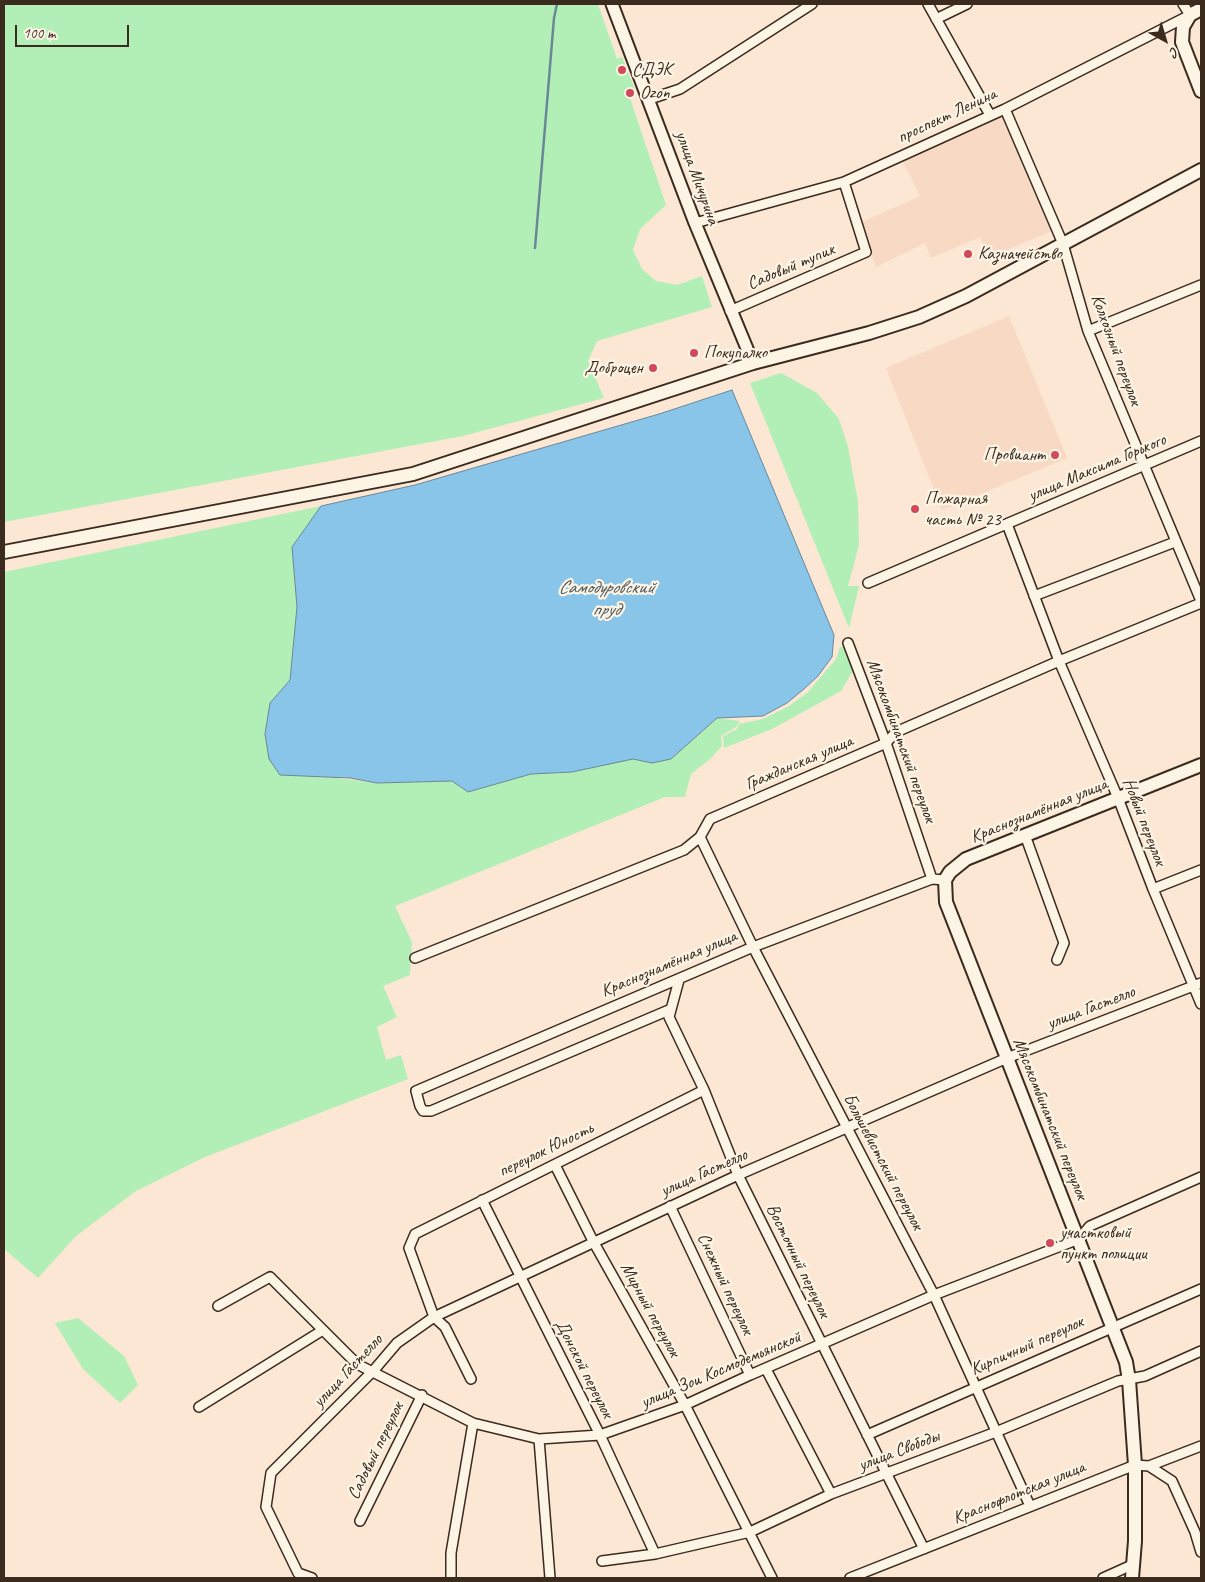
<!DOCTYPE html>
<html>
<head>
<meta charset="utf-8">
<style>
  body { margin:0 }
  #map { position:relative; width:1205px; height:1582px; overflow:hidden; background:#fbe7d3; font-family:Caveat,sans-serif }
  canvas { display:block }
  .frame { position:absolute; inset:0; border:5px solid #3b2a1e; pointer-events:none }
  .north { position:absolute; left:1140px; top:15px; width:50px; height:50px; -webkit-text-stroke:4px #fcf5e5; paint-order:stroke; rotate:141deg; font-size:14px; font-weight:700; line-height:20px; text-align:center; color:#3b2a1e }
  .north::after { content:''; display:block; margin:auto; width:18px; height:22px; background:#3b2a1e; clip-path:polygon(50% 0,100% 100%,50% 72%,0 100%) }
  .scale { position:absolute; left:15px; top:25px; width:114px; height:22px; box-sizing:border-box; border:2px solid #3b2a1e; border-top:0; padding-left:6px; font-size:15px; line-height:18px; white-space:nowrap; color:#3b2a1e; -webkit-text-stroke:4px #fcf5e5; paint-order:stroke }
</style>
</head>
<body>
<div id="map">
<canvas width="1205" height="1582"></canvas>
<div class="frame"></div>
<div class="north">С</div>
<div class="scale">100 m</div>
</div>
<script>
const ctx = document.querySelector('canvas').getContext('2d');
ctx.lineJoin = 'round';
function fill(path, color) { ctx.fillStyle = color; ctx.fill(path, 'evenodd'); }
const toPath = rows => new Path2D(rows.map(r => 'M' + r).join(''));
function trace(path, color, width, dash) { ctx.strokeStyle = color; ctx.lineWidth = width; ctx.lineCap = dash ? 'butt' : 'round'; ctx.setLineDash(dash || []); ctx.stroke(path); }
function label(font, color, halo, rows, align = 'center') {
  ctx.font = font + ' Caveat,sans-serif'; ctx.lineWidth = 4.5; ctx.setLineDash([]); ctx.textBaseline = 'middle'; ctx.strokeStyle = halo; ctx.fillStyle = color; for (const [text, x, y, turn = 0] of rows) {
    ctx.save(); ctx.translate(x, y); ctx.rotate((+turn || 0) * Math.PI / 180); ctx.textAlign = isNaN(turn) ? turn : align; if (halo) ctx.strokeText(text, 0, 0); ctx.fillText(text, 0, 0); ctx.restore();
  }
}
fill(toPath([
  [1003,115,1054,230,988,258,980,237,931,258,925,243,876,267,860,223,920,196,903,161],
  [1009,316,1067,458,942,510,886,368]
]), '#f7d9c4');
fill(toPath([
  [4,4,598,4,617,59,622,57,636,92,629,95,666,205,640,229,633,250,642,269,656,281,677,285,702,276,712,307,597,341,588,361,604,398,463,436,4,522],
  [781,373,817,393,839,419,848,447,858,502,859,545,848,586,859,586,849,628,750,383],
  [321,506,292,547,297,607,290,680,270,703,320,776,377,783,452,781,469,792,531,774,572,772,633,759,652,763,671,759,717,718,740,721,736,727,721,736,722,746,710,759,691,774,685,797,665,797,395,906,412,942,410,975,383,986,397,1017,377,1027,386,1060,401,1055,408,1079,205,1157,136,1191,76,1236,38,1278,4,1249,4,572],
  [840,647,843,647,853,671,841,691,772,729,724,748,723,736,737,729,739,724,763,719,789,706,807,693,836,659],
  [78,1318,124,1356,138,1385,120,1403,83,1369,55,1323]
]), '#b1efb6');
const water = toPath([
  [732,390,834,635,832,657,818,676,804,689,787,703,763,716,717,718,671,759,652,763,633,759,572,772,531,774,468,792,452,781,377,783,350,778,280,775,269,759,265,734,270,703,290,680,297,607,292,547,321,506,415,485,659,414,732,390]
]);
fill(water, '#89c5e9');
trace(water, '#6a8798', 1);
trace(toPath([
  [535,248,554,18,557,4]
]), '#6a8798', 2.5);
const minor = toPath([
  [928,4,990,115],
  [936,19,967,4],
  [650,99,680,89,812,4],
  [1005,109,1063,244,1088,331,1201,601],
  [695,223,844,182,1005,109,1190,15,1183,4],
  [730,311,866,252,844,182],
  [1088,331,1201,285],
  [1007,524,1059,661,1118,798,1153,889,1201,1004],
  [868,583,1201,441],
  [1034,596,1175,542],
  [848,643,886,743,932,879],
  [1025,835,1064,943,1057,960],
  [700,837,753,947,934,1295,1030,1506],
  [1153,889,1201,870],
  [415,958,684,850,700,837,710,819,886,743,896,732,1059,661,1201,603],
  [679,980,669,1017,704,1090,738,1175,924,1549],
  [669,1010,431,1111,423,1111,420,1106,416,1091,753,947,932,879,945,880],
  [555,1165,593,1241,685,1405,772,1578],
  [482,1200,600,1435,655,1554],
  [670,1206,750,1375],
  [218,1306,270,1277,357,1364,473,1423,539,1439,600,1435,685,1405,750,1375,934,1295,1079,1239,1090,1226,1201,1177],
  [766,1369,831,1494],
  [471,1379,445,1327,434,1317,409,1248,415,1234,704,1090],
  [199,1407,323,1330],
  [867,1435,1201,1289],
  [539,1439,550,1578],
  [1149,1466,1172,1481,1195,1532,1201,1552],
  [360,1521,422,1395],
  [602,1561,655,1554,750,1532,831,1494,996,1432,1118,1381,1145,1376,1201,1351],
  [312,1578,298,1573,266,1507,271,1473,374,1370,397,1343,434,1317,738,1175,1007,1058,1201,983],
  [451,1578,451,1553,473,1423],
  [850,1578,1135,1465,1149,1466,1201,1446],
  [1103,1578,1134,1564]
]);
const tertiary = toPath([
  [612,4,695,223,753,363]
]);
const secondary = toPath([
  [1201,9,1190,15,1183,27,1182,42,1201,91],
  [4,552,413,474,753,363,869,333,919,317,966,296,1201,170],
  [1132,1578,1135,1541,1135,1465,1129,1380,1126,1362,946,902,945,880,950,872,966,859,1201,765]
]);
trace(minor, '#3b2a1e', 12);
trace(tertiary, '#3b2a1e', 15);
trace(secondary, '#3b2a1e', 16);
trace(minor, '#fcf5e5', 9);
trace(tertiary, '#fcf5e5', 11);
trace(secondary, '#fcf5e5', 12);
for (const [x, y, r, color] of [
  [622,70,5,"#d1495b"],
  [630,93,5,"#d1495b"],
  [968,254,5,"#d1495b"],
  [694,353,5,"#d1495b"],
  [653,368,5,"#d1495b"],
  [1055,455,5,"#d1495b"],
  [915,509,5,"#d1495b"],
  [1050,1243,5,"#d1495b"]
]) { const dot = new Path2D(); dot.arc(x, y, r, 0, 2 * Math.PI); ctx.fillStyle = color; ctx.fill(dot); trace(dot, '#fcf5e5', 2); }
label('18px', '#3b2a1e', '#fcf5e5', [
  ["СДЭК",632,70],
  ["Ozon",640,93],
  ["Казначейство",978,254],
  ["Покупалко",704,353],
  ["Доброцен",643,368,"right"],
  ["Провиант",1045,455,"right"],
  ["Пожарная",925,499],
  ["часть № 23",925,520],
  ["участковый",1060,1233],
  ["пункт полиции",1060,1254]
], 'left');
label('18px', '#3b2a1e', '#fcf5e5', [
  ["проспект Ленина",947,116,-25],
  ["улица Мичурина",697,178,70],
  ["Садовый тупик",791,267,-23],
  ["Колхозный переулок",1116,350,70],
  ["улица Максима Горького",1097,468,-23],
  ["Мясокомбинатский переулок",901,741,70],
  ["Гражданская улица",799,763,-23],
  ["Краснознамённая улица",1039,811,-22],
  ["Новый переулок",1144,822,69],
  ["Краснознамённая улица",669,964,-23],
  ["улица Гастелло",1091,1008,-21],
  ["Мясокомбинатский переулок",1050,1119,68],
  ["переулок Юность",546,1150,-26],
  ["Большевистский переулок",883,1162,62],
  ["улица Гастелло",704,1173,-24],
  ["Восточный переулок",798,1261,64],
  ["Снежный переулок",725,1284,65],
  ["Мирный переулок",650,1310,61],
  ["Кирпичный переулок",1027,1346,-24],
  ["Донской переулок",584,1369,63],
  ["улица Зои Космодемьянской",721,1370,-23],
  ["улица Гастелло",348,1371,-47],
  ["Садовый переулок",376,1451,-64],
  ["улица Свободы",899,1451,-21],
  ["Краснофлотская улица",1019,1493,-22]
]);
label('italic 19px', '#52585b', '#fcf5e5', [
  ["Самодуровский",606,588],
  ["пруд",606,610]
]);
</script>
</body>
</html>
